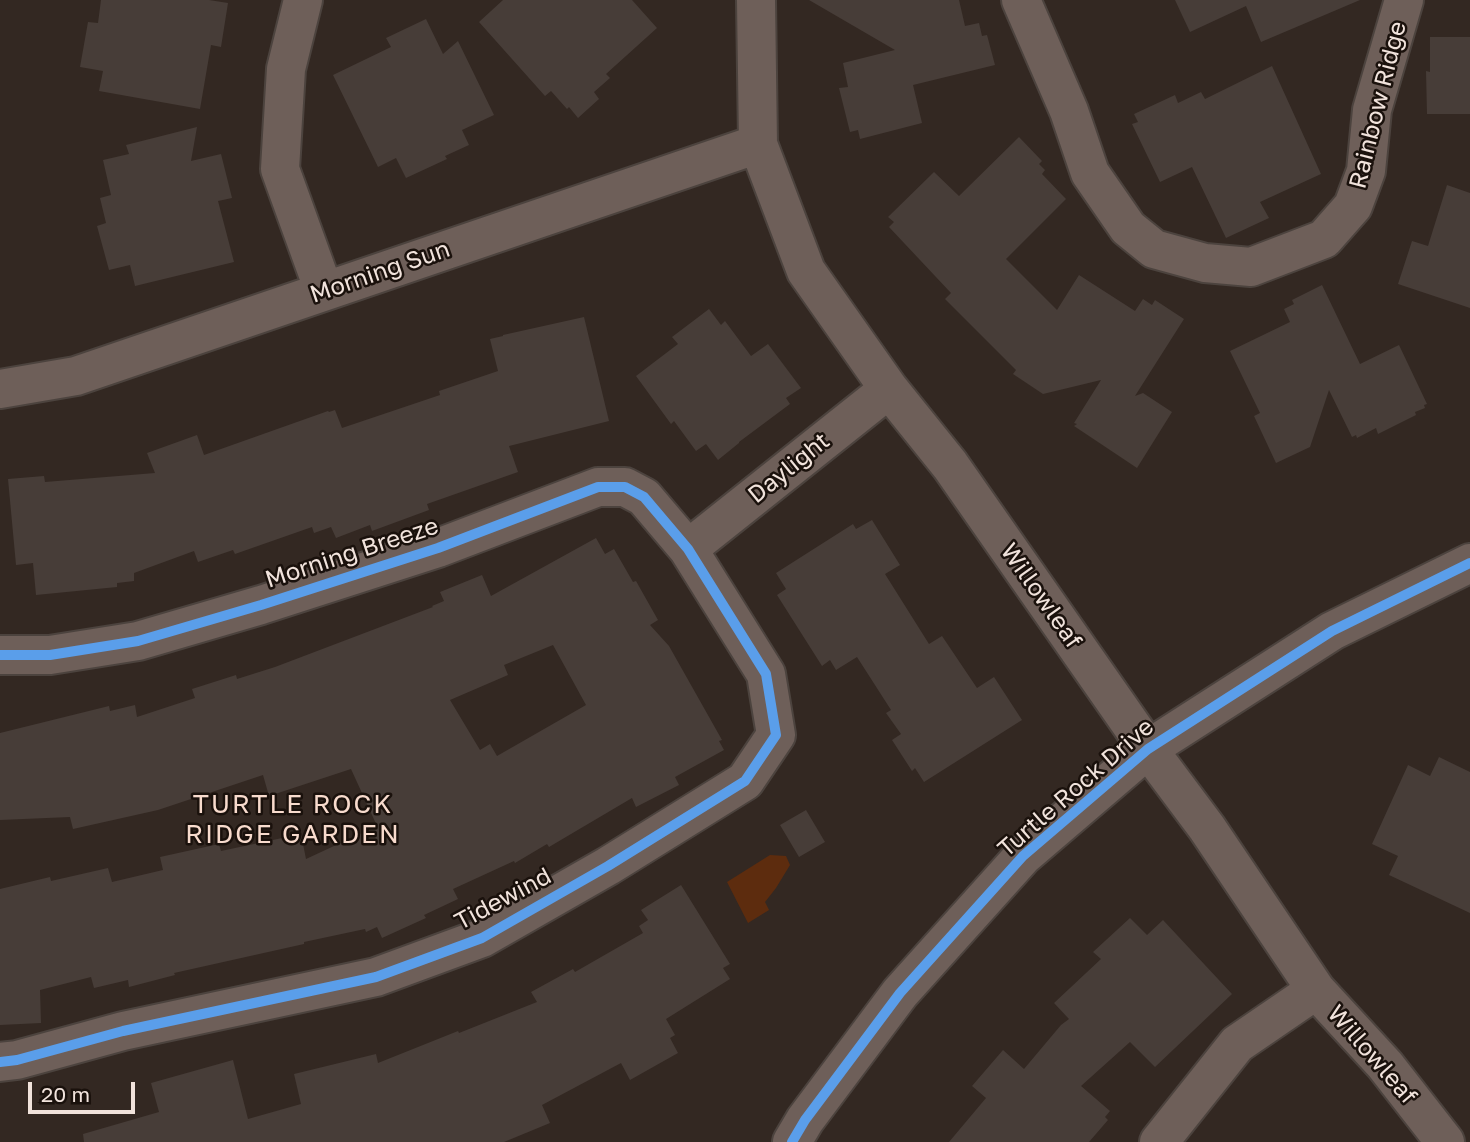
<!DOCTYPE html>
<html>
<head>
<meta charset="utf-8">
<style>
  body { margin:0 }
  #map { position:relative; width:1470px; height:1142px; overflow:hidden; background:#332822; font-family:"Golos Text",sans-serif }
  canvas { display:block }
  .scale { position:absolute; left:28px; top:1082px; width:107px; height:32px; box-sizing:border-box; border:4px solid #f1e3dc; border-top:0; padding-left:9px; font-size:21px; line-height:24px; white-space:nowrap; color:#f1e3dc; -webkit-text-stroke:5px #1a110c; paint-order:stroke }
</style>
</head>
<body>
<div id="map">
<canvas width="1470" height="1142"></canvas>
<div class="scale">20 m</div>
</div>
<script>
const ctx = document.querySelector('canvas').getContext('2d');
ctx.lineJoin = 'round';
function fill(path, color) { ctx.fillStyle = color; ctx.fill(path, 'evenodd'); }
const toPath = rows => new Path2D(rows.map(r => 'M' + r).join(''));
function trace(path, color, width, dash) { ctx.strokeStyle = color; ctx.lineWidth = width; ctx.lineCap = dash ? 'butt' : 'round'; ctx.setLineDash(dash || []); ctx.stroke(path); }
function label(font, color, halo, rows, align = 'center') {
  ctx.font = font + ' "Golos Text",sans-serif'; ctx.lineWidth = 5; ctx.setLineDash([]); ctx.textBaseline = 'middle'; ctx.strokeStyle = halo; ctx.fillStyle = color; for (const [text, x, y, turn = 0] of rows) {
    ctx.save(); ctx.translate(x, y); ctx.rotate((+turn || 0) * Math.PI / 180); ctx.textAlign = isNaN(turn) ? turn : align; if (halo) ctx.strokeText(text, 0, 0); ctx.fillText(text, 0, 0); ctx.restore();
  }
}
fill(toPath([
  [770,855,786,856,790,865,776,888,765,902,769,910,748,923,727,882]
]), '#5d2c0e');
fill(toPath([
  [101,0,209,0,228,3,221,47,211,45,200,109,99,91,103,71,80,67,88,22,98,23],
  [503,0,632,0,657,28,606,74,610,78,594,92,599,99,578,118,569,107,567,109,551,91,545,96,479,22],
  [809,0,959,0,965,26,979,23,982,36,987,35,995,65,913,85,922,123,860,139,858,130,850,132,839,88,848,87,843,63,895,50],
  [1175,0,1360,0,1261,42,1246,6,1190,32],
  [426,19,443,54,458,41,494,115,462,130,469,145,445,156,447,159,406,178,396,158,378,167,333,75,391,47,386,38],
  [1430,37,1470,37,1470,114,1427,114,1426,71,1430,72],
  [1272,66,1321,174,1260,202,1269,218,1226,238,1192,167,1160,182,1132,124,1138,122,1134,114,1175,95,1178,103,1201,92,1205,99],
  [197,127,191,161,221,154,232,198,218,201,234,262,135,286,130,265,109,270,97,226,106,223,100,198,111,195,103,160,129,154,126,145],
  [1019,137,1042,161,1039,164,1045,170,1042,174,1066,199,1006,259,1057,310,1079,275,1135,311,1143,299,1152,305,1155,300,1184,319,1135,396,1143,393,1172,412,1137,468,1074,426,1077,424,1074,423,1101,380,1043,394,1013,374,1016,370,945,299,951,293,889,227,894,222,888,217,934,172,959,196],
  [1447,185,1470,193,1470,308,1398,284,1412,241,1428,246],
  [1322,285,1360,364,1399,345,1427,404,1424,405,1425,408,1415,412,1416,415,1378,434,1376,428,1357,438,1356,435,1352,437,1329,390,1310,447,1276,463,1254,416,1260,413,1230,351,1290,322,1284,309,1294,304,1292,300],
  [709,309,721,325,725,321,751,356,768,344,801,388,786,398,790,404,739,442,739,443,718,460,706,444,696,451,674,421,671,424,636,376,678,344,672,337],
  [584,317,609,421,509,446,518,472,427,504,429,510,372,531,370,525,336,538,331,527,314,533,312,527,235,554,233,550,198,562,194,551,134,573,134,581,117,583,117,587,36,595,33,563,16,565,8,479,44,476,45,482,155,473,147,453,197,435,204,455,328,411,329,412,335,410,342,428,440,395,439,391,498,371,490,339,503,336,503,335],
  [872,520,900,565,885,574,929,644,942,636,977,688,994,677,1022,720,924,782,915,768,912,771,892,740,901,734,886,713,891,710,857,657,836,670,830,660,822,666,777,595,786,589,776,573,853,524,856,529],
  [596,538,605,554,614,549,633,582,636,581,658,620,650,625,669,646,722,740,719,741,724,750,675,777,679,785,636,807,632,798,549,847,547,844,515,863,514,861,453,889,458,899,424,915,426,918,382,938,377,927,366,932,365,929,304,942,304,944,174,973,175,975,129,987,128,980,94,988,91,977,40,990,41,1023,0,1025,0,889,50,877,51,881,108,868,112,882,163,870,160,857,219,844,221,851,301,834,306,859,377,826,351,769,269,796,263,775,158,810,73,829,70,817,0,820,0,733,109,706,110,711,135,705,137,717,195,698,192,689,236,675,237,679,275,667,433,607,432,606,444,601,440,592,482,575,491,596],
  [553,645,586,705,497,756,490,744,480,750,450,700,508,675,504,665],
  [1439,757,1470,772,1470,913,1389,875,1398,856,1372,844,1408,765,1430,776],
  [806,810,825,842,799,857,780,825],
  [681,885,730,964,723,968,730,979,666,1019,675,1035,670,1038,678,1053,630,1080,621,1063,542,1105,550,1123,504,1142,84,1142,83,1134,159,1112,151,1083,233,1060,248,1119,301,1104,294,1074,376,1054,378,1063,458,1031,459,1033,537,1002,531,992,573,969,575,972,643,933,639,926,648,920,641,910],
  [1130,918,1147,935,1163,920,1232,994,1155,1067,1130,1042,1081,1086,1110,1111,1105,1117,1108,1120,1089,1142,949,1142,986,1098,972,1086,1003,1050,1024,1069,1061,1025,1069,1019,1054,1003,1101,959,1093,952]
]), '#473d38');
const minor = toPath([
  [303,0,286,69,280,169,324,291],
  [756,0,758,144,806,271,889,389,950,465,1148,749,1207,828,1316,990,1385,1065,1445,1142],
  [1021,0,1069,111,1090,173,1128,228,1154,249,1205,263,1251,267,1324,239,1353,206,1366,171,1372,110,1404,0],
  [0,389,76,376,758,144],
  [688,549,889,389],
  [0,655,50,655,138,641,261,605,438,548,598,487,625,487,644,497,688,549,766,674,776,735,745,781,608,866,482,938,376,977,123,1031,17,1060,0,1062],
  [792,1142,805,1120,900,993,1023,856,1148,749,1332,631,1470,563],
  [1159,1142,1237,1044,1316,990]
]);
trace(minor, '#4c433e', 42);
trace(minor, '#6e5f59', 38);
trace(toPath([
  [0,655,50,655,138,641,261,605,438,548,598,487,625,487,644,497,688,549,766,674,776,735,745,781,608,866,482,938,376,977,123,1031,17,1060,0,1062],
  [792,1142,805,1120,900,993,1023,856,1148,749,1332,631,1470,563]
]), '#5a9eea', 10);
label('24px', '#f1e3dc', '#1a110c', [
  ["Rainbow Ridge",1378,105,-76],
  ["Morning Sun",380,272,-19],
  ["Daylight",789,468,-39],
  ["Morning Breeze",352,553,-18],
  ["Willowleaf",1041,596,55],
  ["Turtle Rock Drive",1076,788,-41],
  ["Tidewind",503,899,-28],
  ["Willowleaf",1372,1055,49]
]);
ctx.letterSpacing = '2px';
label('26px', '#f8dbcd', '#1a110c', [
  ["TURTLE ROCK",293,805],
  ["RIDGE GARDEN",293,835]
]);
ctx.letterSpacing = '0px';
</script>
</body>
</html>
